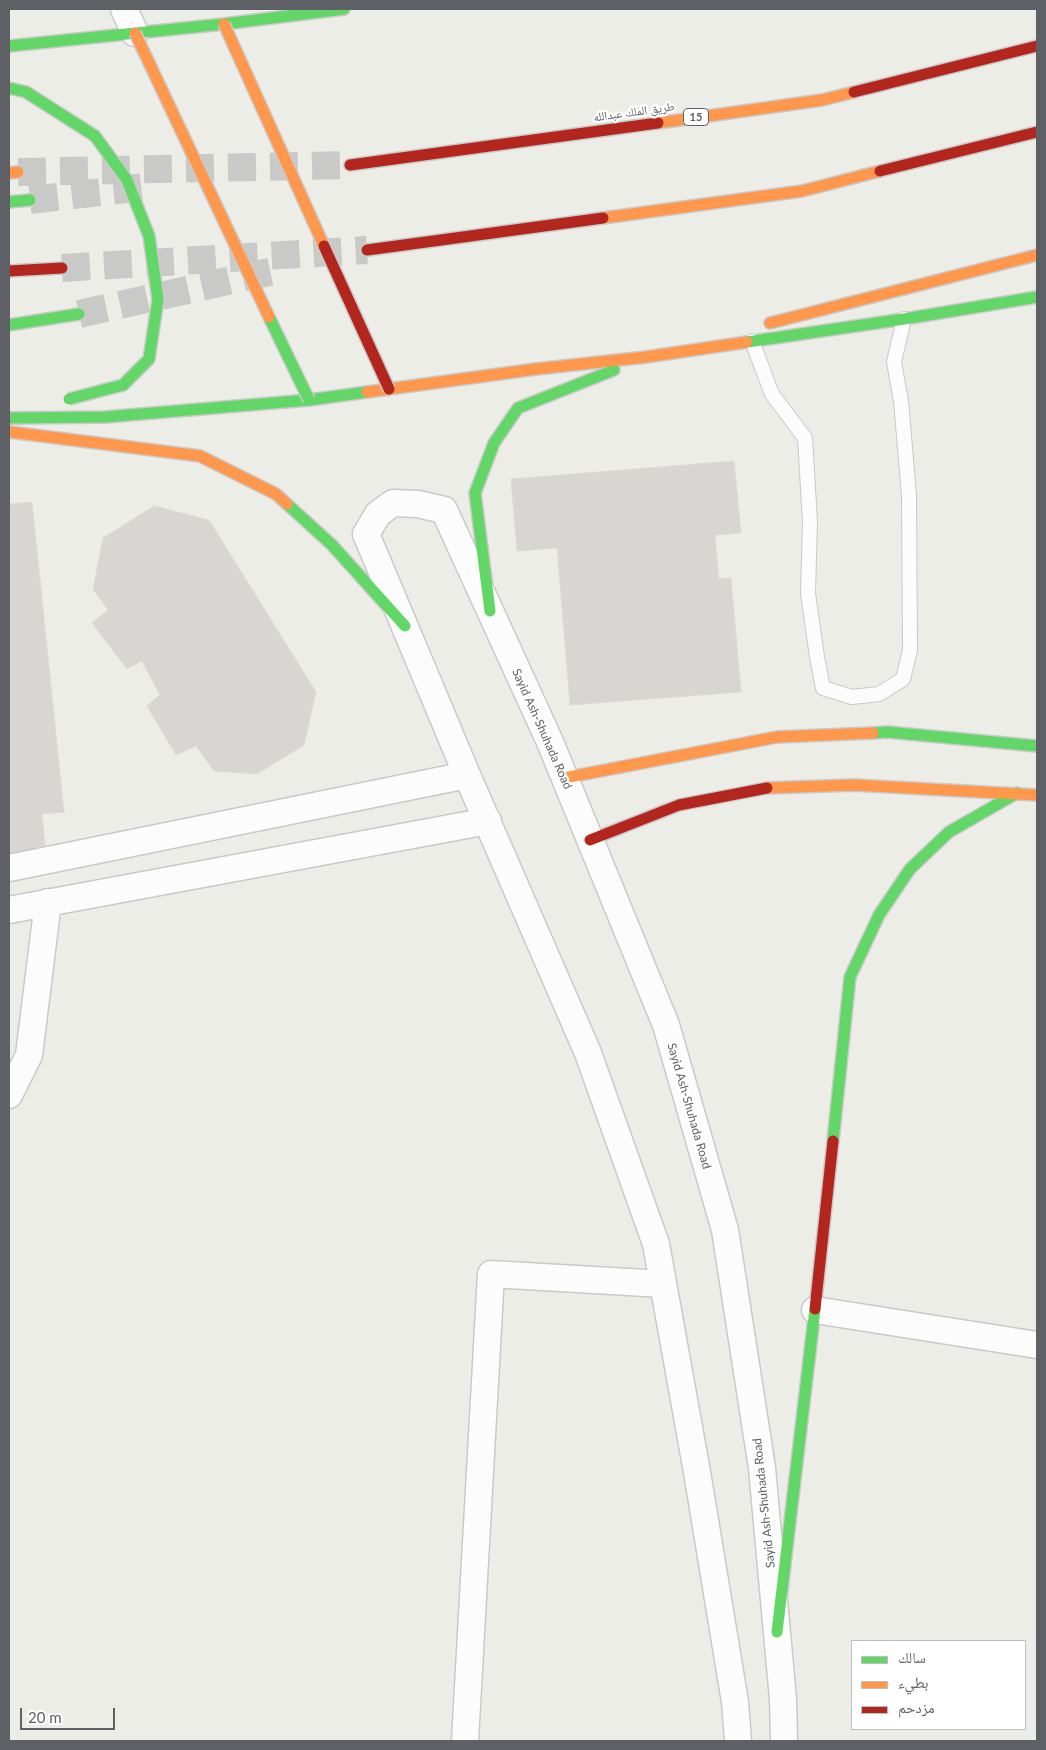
<!DOCTYPE html>
<html>
<head>
<meta charset="utf-8">
<style>
  body { margin:0 }
  #map { position:relative; width:1046px; height:1750px; overflow:hidden; background:#edede8; font-family:Lato,"Noto Naskh Arabic",sans-serif }
  canvas { display:block }
  .frame { position:absolute; inset:0; border:10px solid #5e6065; pointer-events:none }
  .legend { position:absolute; left:851px; top:1640px; width:175px; height:90px; box-sizing:border-box; background:#fff; border:1px solid #bfbfc1; margin:0; padding:6px 9px; list-style:none; font-size:15px; color:#5e6065 }
  .legend li { display:flex; align-items:center; gap:10px; height:25px }
  .legend b { width:25px; border:1px solid #bfbfc1 }
  .scale { position:absolute; left:20px; top:1708px; width:95px; height:22px; box-sizing:border-box; border:2px solid #5e6065; border-top:0; padding-left:6px; font-size:15px; line-height:18px; white-space:nowrap; color:#5e6065; -webkit-text-stroke:4px #fff; paint-order:stroke }
</style>
</head>
<body>
<div id="map">
<canvas width="1046" height="1750"></canvas>
<div class="frame"></div>
<ul class="legend">
<li><b style="height:6px;background:#63d668"></b>سالك</li>
<li><b style="height:6px;background:#ff974d"></b>بطيء</li>
<li><b style="height:6px;background:#b3261e"></b>مزدحم</li>
</ul>
<div class="scale">20 m</div>
</div>
<script>
const ctx = document.querySelector('canvas').getContext('2d');
ctx.lineJoin = 'round';
function fill(path, color) { ctx.fillStyle = color; ctx.fill(path, 'evenodd'); }
const toPath = rows => new Path2D(rows.map(r => 'M' + r).join(''));
function trace(path, color, width, dash) { ctx.strokeStyle = color; ctx.lineWidth = width; ctx.lineCap = dash ? 'butt' : 'round'; ctx.setLineDash(dash || []); ctx.stroke(path); }
function label(font, color, halo, rows, align = 'center') {
  ctx.font = font + ' Lato,"Noto Naskh Arabic",sans-serif'; ctx.lineWidth = 4.5; ctx.setLineDash([]); ctx.textBaseline = 'middle'; ctx.strokeStyle = halo; ctx.fillStyle = color; for (const [text, x, y, turn = 0] of rows) {
    ctx.save(); ctx.translate(x, y); ctx.rotate((+turn || 0) * Math.PI / 180); ctx.textAlign = isNaN(turn) ? turn : align; if (halo) ctx.strokeText(text, 0, 0); ctx.fillText(text, 0, 0); ctx.restore();
  }
}
const building = toPath([
  [734,461,741,533,715,535,719,579,731,578,741,692,570,705,557,548,517,551,511,479,734,461],
  [32,502,64,812,42,814,47,867,9,871,9,504,32,502],
  [154,506,209,520,316,692,304,745,257,774,214,771,196,746,176,755,147,706,160,695,142,661,127,669,92,623,108,610,93,589,103,538,154,506]
]);
fill(building, '#d7d6d3');
trace(building, '#dcdbd8', 1);
trace(toPath([
  [18,172,350,165],
  [30,200,154,186],
  [62,268,367,250],
  [79,314,273,271]
]), '#c9cac7', 28, [28, 14]);
const lane = toPath([
  [752,341,772,394,805,438,810,522,808,593,817,657,823,688,852,697,879,694,903,679,910,650,909,495,901,401,894,362,904,319]
]);
const street = toPath([
  [124,9,135,33],
  [9,868,467,775],
  [9,910,488,821],
  [9,1095,29,1055,48,902],
  [815,1310,1037,1345],
  [465,1741,491,1274,663,1284],
  [738,1741,735,1702,697,1472,656,1244,588,1053,467,775,366,534,378,514,393,503,418,504,444,510,550,742,666,1025,725,1230,762,1468,783,1699,784,1741]
]);
const fast = toPath([
  [9,46,224,24,344,9],
  [9,202,30,200],
  [9,325,79,314],
  [747,342,904,319,1037,297],
  [9,418,105,417,309,400,367,392],
  [287,504,332,545,405,626],
  [490,611,475,493,494,443,518,408,614,370],
  [873,733,887,732,1037,746],
  [833,1141,850,977,879,915,910,869,949,832,1017,793],
  [777,1632,815,1309]
]);
const slow = toPath([
  [658,123,822,100,854,92],
  [9,173,18,172],
  [603,218,802,191,880,171],
  [770,323,1037,255],
  [367,392,536,369,646,357,747,342],
  [10,432,200,456,276,494,287,504],
  [564,778,777,737,873,733],
  [767,788,854,785,1037,795]
]);
const jam = toPath([
  [854,92,1037,46],
  [350,165,658,123],
  [880,171,1037,132],
  [367,250,603,218],
  [9,271,62,268],
  [590,840,679,805,767,788],
  [815,1309,833,1141]
]);
trace(lane, '#c9c9c9', 16);
trace(street, '#c9c9c9', 29);
trace(fast, '#cacaca', 14);
trace(slow, '#cacaca', 14);
trace(jam, '#cacaca', 14);
trace(lane, '#fcfcfc', 14);
trace(street, '#fcfcfc', 26);
trace(fast, '#63d668', 11);
trace(slow, '#ff974d', 11);
trace(jam, '#b3261e', 11);
const fastBridge = toPath([
  [9,88,26,92,95,136,127,180,149,236,158,299,149,359,123,385,69,399],
  [269,317,309,400]
]);
const slowBridge = toPath([
  [224,24,324,246],
  [135,33,269,317]
]);
const jamBridge = toPath([
  [324,246,389,389]
]);
trace(fastBridge, '#cacaca', 14, []);
trace(slowBridge, '#cacaca', 14, []);
trace(jamBridge, '#cacaca', 14, []);
trace(fastBridge, '#63d668', 11);
trace(slowBridge, '#ff974d', 11);
trace(jamBridge, '#b3261e', 11);
for (const [x, y, w] of [
  [696,117,25]
]) { const box = new Path2D(); box.roundRect(x - w / 2, y - 8.5, w, 17, 4); ctx.fillStyle = '#fff'; ctx.fill(box); trace(box, '#5e6065', 1); }
label('bold 11px', '#5e6065', null, [
  ["15",696,117]
]);
label('12px', '#5e6065', '#fff', [
  ["طريق الملك عبدالله",634,112,-8],
  ["Sayid Ash-Shuhada Road",542,729,66],
  ["Sayid Ash-Shuhada Road",689,1106,74],
  ["Sayid Ash-Shuhada Road",764,1503,-96]
]);
</script>
</body>
</html>
